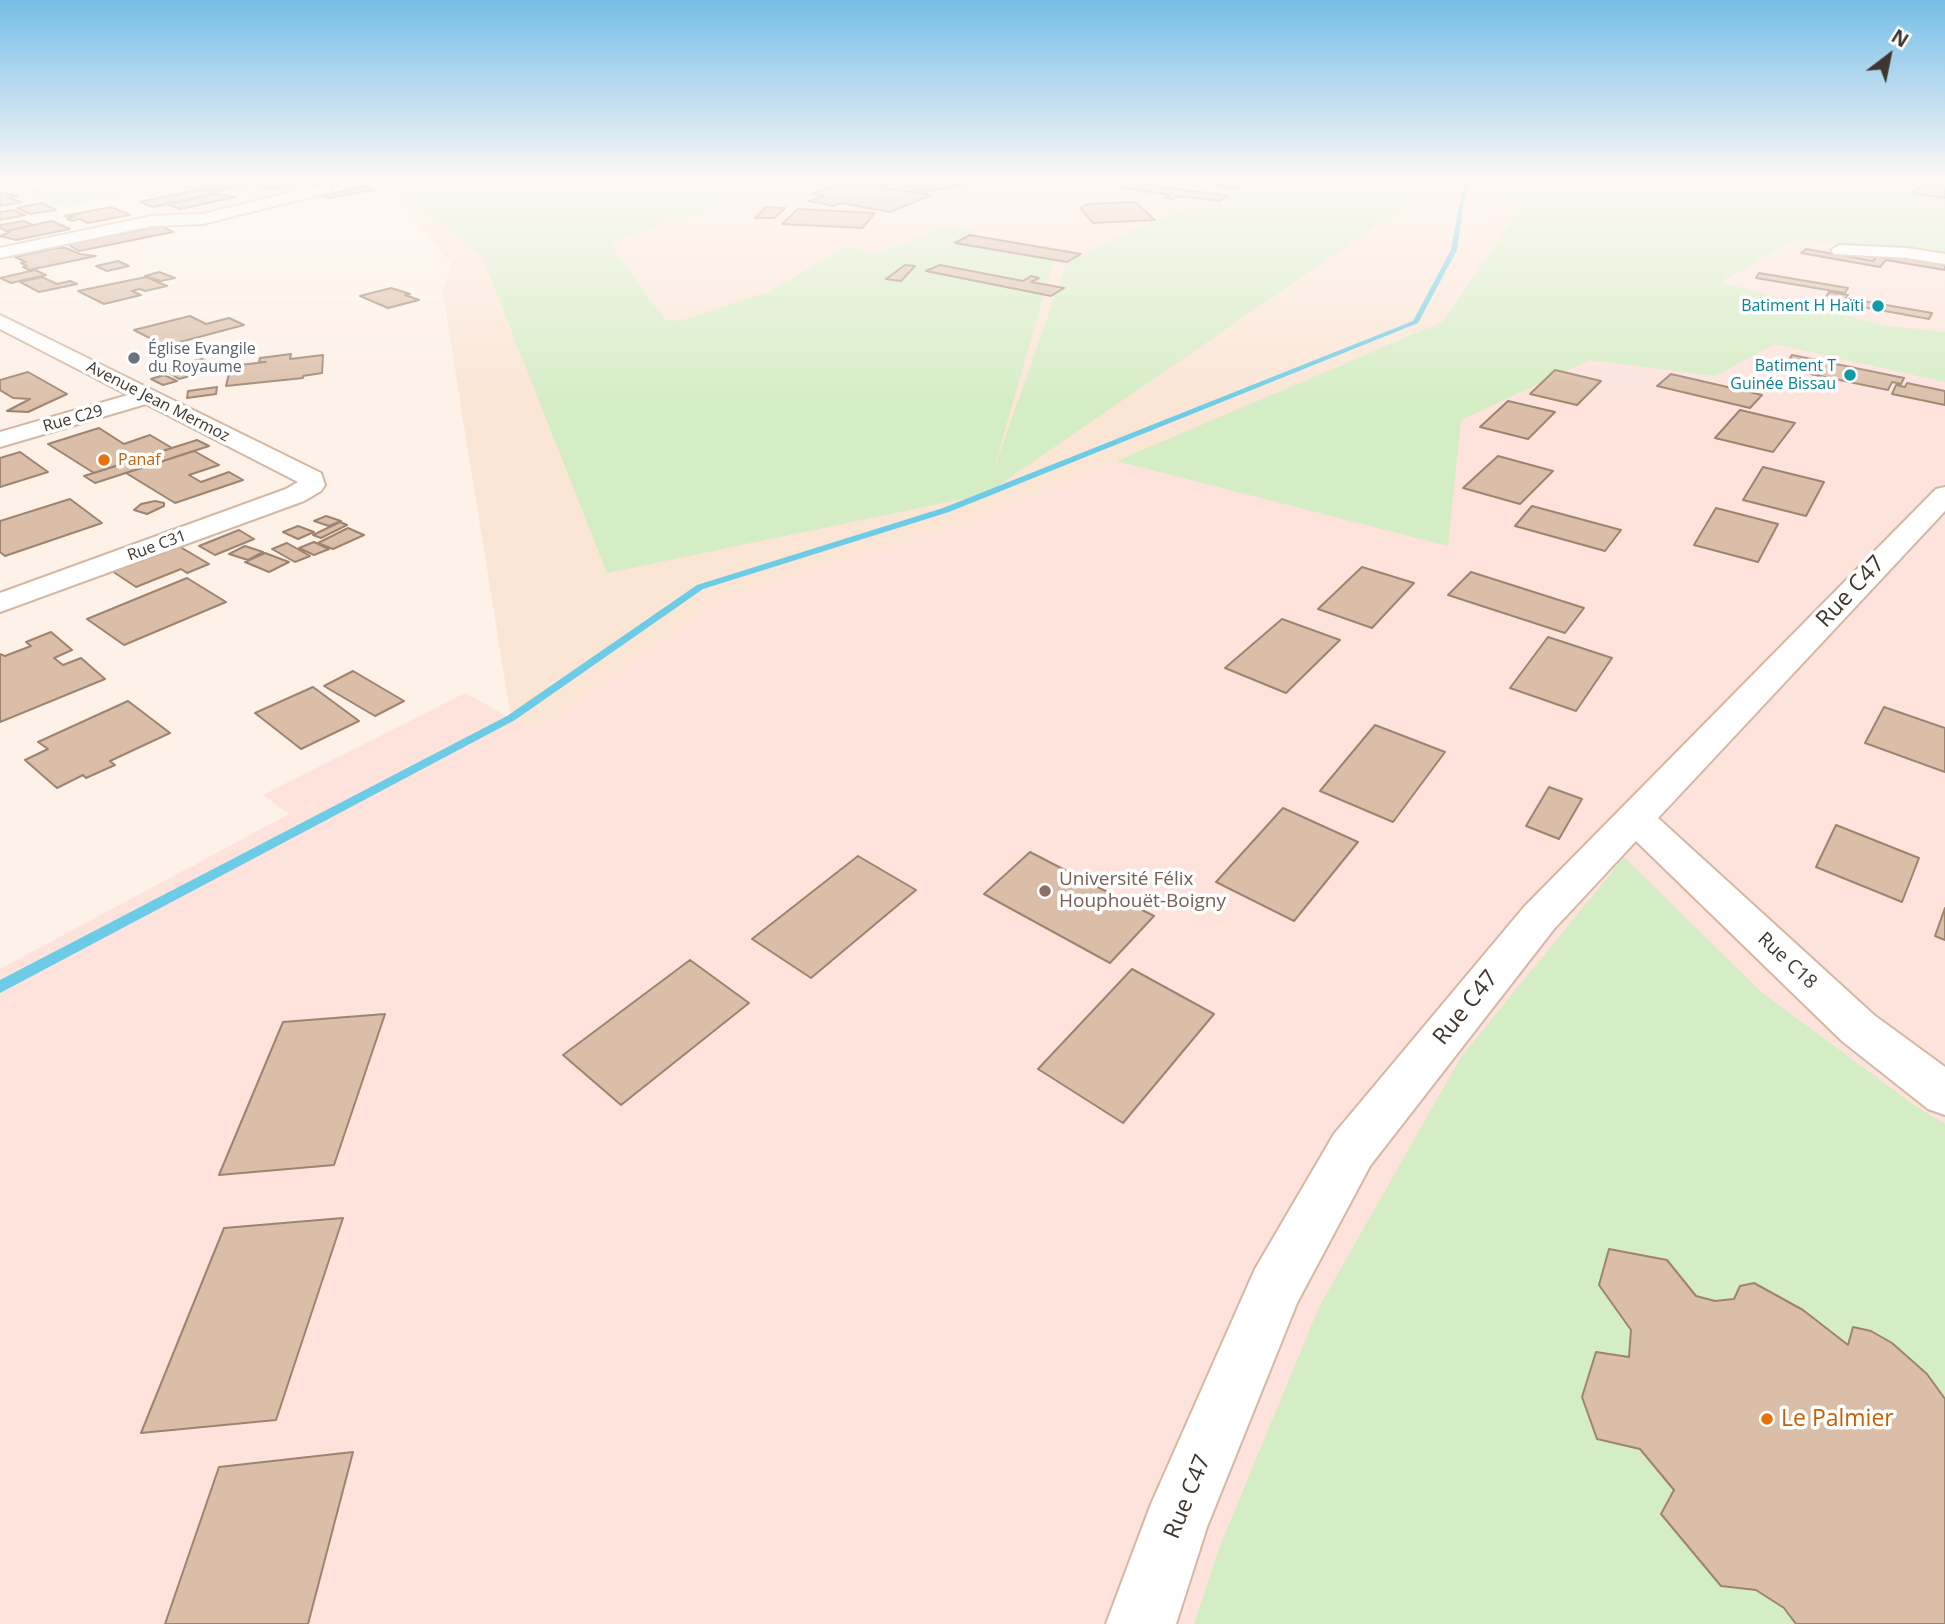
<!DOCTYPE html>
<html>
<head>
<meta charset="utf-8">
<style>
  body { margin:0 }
  #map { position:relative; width:1945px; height:1624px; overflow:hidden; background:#fdf1e8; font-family:"Open Sans",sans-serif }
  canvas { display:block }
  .north { position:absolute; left:1854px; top:21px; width:70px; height:70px; -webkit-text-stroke:5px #fff; paint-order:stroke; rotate:32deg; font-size:19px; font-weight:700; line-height:28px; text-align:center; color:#41362e }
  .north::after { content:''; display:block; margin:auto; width:24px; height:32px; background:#41362e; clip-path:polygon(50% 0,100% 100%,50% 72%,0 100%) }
</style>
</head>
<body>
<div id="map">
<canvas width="1945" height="1624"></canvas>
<div class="north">N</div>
</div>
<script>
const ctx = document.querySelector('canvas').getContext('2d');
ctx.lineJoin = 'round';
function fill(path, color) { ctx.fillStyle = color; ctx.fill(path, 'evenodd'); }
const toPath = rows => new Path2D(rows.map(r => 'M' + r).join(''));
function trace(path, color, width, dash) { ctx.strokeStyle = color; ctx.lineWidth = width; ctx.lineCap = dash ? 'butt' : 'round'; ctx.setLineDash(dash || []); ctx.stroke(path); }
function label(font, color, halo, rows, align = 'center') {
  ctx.font = font + ' "Open Sans",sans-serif'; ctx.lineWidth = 7; ctx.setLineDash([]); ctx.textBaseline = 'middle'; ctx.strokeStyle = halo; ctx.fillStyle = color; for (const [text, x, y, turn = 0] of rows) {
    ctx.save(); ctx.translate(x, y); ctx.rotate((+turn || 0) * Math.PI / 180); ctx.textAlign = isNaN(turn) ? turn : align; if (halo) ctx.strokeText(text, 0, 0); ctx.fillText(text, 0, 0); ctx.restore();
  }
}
fill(toPath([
  [393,180,1501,180,1497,207,1481,251,1438,329,972,521,725,597,543,727,511,718,449,332,443,292,451,263,387,189]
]), '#fbe5d5');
fill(toPath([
  [220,180,304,180,327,187,185,219,130,198],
  [1501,180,1945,180,1945,1624,0,1624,0,969,289,814,263,795,465,693,511,718,543,727,725,597,972,521,1438,329,1481,251,1497,207]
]), '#fde3dc');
fill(toPath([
  [49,180,206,180,64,207,20,193,49,184],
  [785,180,609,243,665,320,680,321,770,291,846,246,880,253,946,226,977,231,957,243,1054,260,992,475,1067,262,1155,220,1227,196,1128,180,1443,180,986,494,607,573,482,256,392,181],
  [1492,180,1908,180,1945,186,1945,254,1796,240,1720,282,1882,325,1945,332,1945,382,1775,344,1715,376,1590,360,1461,420,1448,546,1117,461,1442,322,1521,208,1497,207],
  [1624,857,1760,991,1914,1105,1945,1124,1945,1624,1194,1624,1218,1551,1319,1307,1461,1057]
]), '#d4edc4');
fill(toPath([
  [1468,180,1472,180,1465,195,1457,250,1418,323,949,512,703,589,515,720,0,993,0,980,507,716,697,585,943,508,1413,321,1451,250,1461,195,1468,180]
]), '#6ccce7');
const building = toPath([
  [275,180,291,185,274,189,257,184,275,180],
  [903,180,958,180,968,184,924,192,895,182,903,180],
  [1226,180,1230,180,1246,183,1235,189,1215,186,1226,180],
  [234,181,246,185,216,191,204,187,234,181],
  [862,181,887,185,881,187,931,195,890,212,841,203,834,206,809,201,824,196,812,194,835,185,846,187,862,181],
  [1127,182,1228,196,1220,201,1178,196,1173,199,1165,198,1170,195,1118,187,1127,182],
  [1926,185,1945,187,1945,198,1911,193,1926,185],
  [364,186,374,190,329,198,323,196,364,186],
  [202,189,216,194,153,207,140,202,202,189],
  [0,192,18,196,8,198,22,202,0,206,0,192],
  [214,194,235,197,180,209,167,204,214,194],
  [1135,202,1155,220,1093,223,1080,208,1088,204,1135,202],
  [42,203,56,210,30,214,17,208,42,203],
  [111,207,130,215,88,223,80,219,72,221,67,219,75,217,65,216,111,207],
  [766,207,785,208,774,218,755,218,766,207],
  [798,209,875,213,862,228,782,224,798,209],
  [13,210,25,215,0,220,0,212,13,210],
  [24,221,33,225,6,231,0,228,0,225,24,221],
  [52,221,70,229,16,240,0,236,10,232,7,231,52,221],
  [161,226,173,232,79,251,67,244,161,226],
  [970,235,981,237,1081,254,1067,262,955,243,970,235],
  [56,248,66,248,80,254,96,256,29,270,23,267,27,266,21,263,26,262,15,257,56,248],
  [1806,249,1873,261,1876,258,1869,257,1873,252,1945,265,1945,270,1886,260,1880,267,1801,253,1806,249],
  [118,261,129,266,107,271,96,266,118,261],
  [905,265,915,266,901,281,886,279,905,265],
  [940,265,1023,281,1031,276,1039,278,1031,282,1064,288,1051,296,926,271,940,265],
  [35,270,46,275,11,283,0,278,35,270],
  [159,272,175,278,161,281,145,276,159,272],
  [1759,273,1848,288,1845,293,1756,278,1759,273],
  [42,277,57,284,70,281,77,284,39,292,20,282,42,277],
  [146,277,167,286,145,291,140,289,132,291,141,295,104,304,78,291,146,277],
  [391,288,410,294,405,295,419,300,388,308,360,296,391,288],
  [1829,292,1848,295,1846,298,1932,313,1929,319,1824,300,1829,292],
  [190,316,206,324,229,318,244,325,165,346,134,330,190,316],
  [291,354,290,359,323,355,322,373,303,376,303,378,226,386,231,366,266,362,259,362,260,358,291,354],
  [1792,355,1904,378,1901,384,1892,382,1888,390,1796,371,1801,364,1788,361,1792,355],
  [202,359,219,368,179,379,163,369,202,359],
  [1555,370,1601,381,1577,405,1530,394,1555,370],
  [28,372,67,394,28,412,7,411,30,399,13,398,0,390,0,380,28,372],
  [1671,374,1762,395,1750,408,1657,386,1671,374],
  [164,375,177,381,163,385,151,379,164,375],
  [1907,383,1945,391,1945,405,1892,394,1896,385,1905,387,1907,383],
  [217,387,216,394,187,398,188,391,217,387],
  [1508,401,1555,412,1528,439,1480,427,1508,401],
  [1740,410,1795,423,1773,452,1715,438,1740,410],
  [99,428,124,444,150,435,172,448,94,473,48,444,99,428],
  [197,440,209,446,95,483,84,476,197,440],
  [194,451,219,465,189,475,201,482,229,472,243,480,175,503,126,473,194,451],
  [20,452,48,472,0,487,0,458,20,452],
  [1498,456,1553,471,1520,504,1463,488,1498,456],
  [1763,467,1824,482,1806,516,1743,500,1763,467],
  [70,499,102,523,5,556,0,552,0,521,70,499],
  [155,501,164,503,164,506,147,514,134,510,141,504,155,501],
  [1532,506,1621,530,1605,551,1515,526,1532,506],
  [1716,508,1778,524,1758,562,1694,545,1716,508],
  [326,516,341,521,329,526,314,521,326,516],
  [340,522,347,525,321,538,313,535,340,522],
  [298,526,314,532,298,539,283,532,298,526],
  [348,528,364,535,333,549,318,543,348,528],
  [239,530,254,539,215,555,199,546,239,530],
  [314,542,329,549,314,555,299,548,314,542],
  [287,543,310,556,295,562,272,549,287,543],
  [177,545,209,564,187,573,181,569,136,587,112,571,177,545],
  [245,546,263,552,248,560,229,554,245,546],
  [265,553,289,562,269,572,245,562,265,553],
  [1362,567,1414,583,1372,628,1318,609,1362,567],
  [1471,572,1584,608,1565,633,1448,595,1471,572],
  [187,578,226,602,124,645,87,619,187,578],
  [1282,619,1340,640,1286,693,1225,668,1282,619],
  [51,632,72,650,54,658,63,665,81,658,105,679,0,722,0,654,5,656,31,646,26,642,51,632],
  [1548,637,1612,658,1576,711,1510,688,1548,637],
  [353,671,404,701,375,716,324,686,353,671],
  [313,687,359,721,301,749,255,713,313,687],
  [128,701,170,733,110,761,115,765,86,778,83,775,57,788,25,760,48,749,38,742,128,701],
  [1884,707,1945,728,1945,772,1865,743,1884,707],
  [1375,725,1445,752,1393,822,1320,791,1375,725],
  [1549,787,1582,799,1559,839,1526,826,1549,787],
  [1283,808,1358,842,1294,921,1216,882,1283,808],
  [1836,825,1919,858,1902,902,1816,867,1836,825],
  [1030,852,1154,916,1110,963,984,894,1030,852],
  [858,856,916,890,811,978,752,939,858,856],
  [1945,908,1945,940,1935,936,1945,908],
  [690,960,749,1003,621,1105,563,1055,690,960],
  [1132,969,1214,1014,1123,1123,1038,1069,1132,969],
  [385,1014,334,1165,219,1175,283,1022,385,1014],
  [343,1218,276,1420,141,1433,224,1228,343,1218],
  [1609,1249,1667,1260,1696,1296,1715,1301,1734,1299,1740,1286,1754,1283,1803,1310,1848,1345,1853,1327,1871,1331,1892,1343,1927,1374,1945,1399,1945,1624,1796,1624,1784,1608,1756,1590,1721,1586,1661,1514,1674,1490,1640,1449,1597,1439,1582,1397,1596,1352,1629,1357,1631,1330,1599,1285,1609,1249],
  [353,1452,308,1624,165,1624,219,1467,353,1452]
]);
fill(building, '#dabea8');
trace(building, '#9e8470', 2);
const minor = toPath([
  [325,184,330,186,333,189,330,192,203,224,152,226,0,258,0,248,152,216,203,214,325,184],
  [1840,245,1907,248,1945,254,1945,264,1907,258,1834,254,1831,250,1840,245],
  [0,315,321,473,325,485,321,491,304,501,0,612,0,593,286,489,298,482,146,404,0,447,0,432,128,395,0,329,0,315],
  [1945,487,1945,511,1658,818,1874,1015,1945,1067,1945,1115,1928,1109,1842,1041,1636,841,1554,929,1370,1166,1297,1303,1207,1527,1176,1624,1106,1624,1151,1504,1255,1269,1334,1134,1524,907,1936,489,1945,487]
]);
trace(minor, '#d4b8a3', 4);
fill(minor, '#fff');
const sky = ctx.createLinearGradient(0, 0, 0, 408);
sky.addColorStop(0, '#76bee8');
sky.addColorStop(0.44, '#fef9f5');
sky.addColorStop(1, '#fef9f500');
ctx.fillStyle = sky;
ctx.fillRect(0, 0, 1945, 408);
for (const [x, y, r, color] of [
  [1878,306,7,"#0f9aa8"],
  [134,358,7,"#6b7280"],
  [1850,375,7,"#0f9aa8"],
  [104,460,7,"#e8710a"],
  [1045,891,7,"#8d6e63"],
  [1767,1419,7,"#e8710a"]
]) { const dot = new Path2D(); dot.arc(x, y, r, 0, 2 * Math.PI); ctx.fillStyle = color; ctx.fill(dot); trace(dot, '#fff', 2.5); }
label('16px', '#0d838f', '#fff', [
  ["Batiment H Haïti",1864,306],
  ["Batiment T",1836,366],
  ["Guinée Bissau",1836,384]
], 'right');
label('16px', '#5b616d', '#fff', [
  ["Église Evangile",148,349],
  ["du Royaume",148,367]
], 'left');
label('16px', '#41362e', '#fff', [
  ["Avenue Jean Mermoz",158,402,27],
  ["Rue C29",73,419,-16],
  ["Rue C31",157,546,-20]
]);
label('16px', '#c56008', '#fff', [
  ["Panaf",118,460]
], 'left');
label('19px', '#785e54', '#fff', [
  ["Université Félix",1059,880],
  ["Houphouët-Boigny",1059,902]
], 'left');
label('19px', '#41362e', '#fff', [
  ["Rue C18",1787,961,43]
]);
label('23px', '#41362e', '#fff', [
  ["Rue C47",1851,592,-47],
  ["Rue C47",1466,1008,-51],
  ["Rue C47",1188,1497,-68]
]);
label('23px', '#c56008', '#fff', [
  ["Le Palmier",1781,1419]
], 'left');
</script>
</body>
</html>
